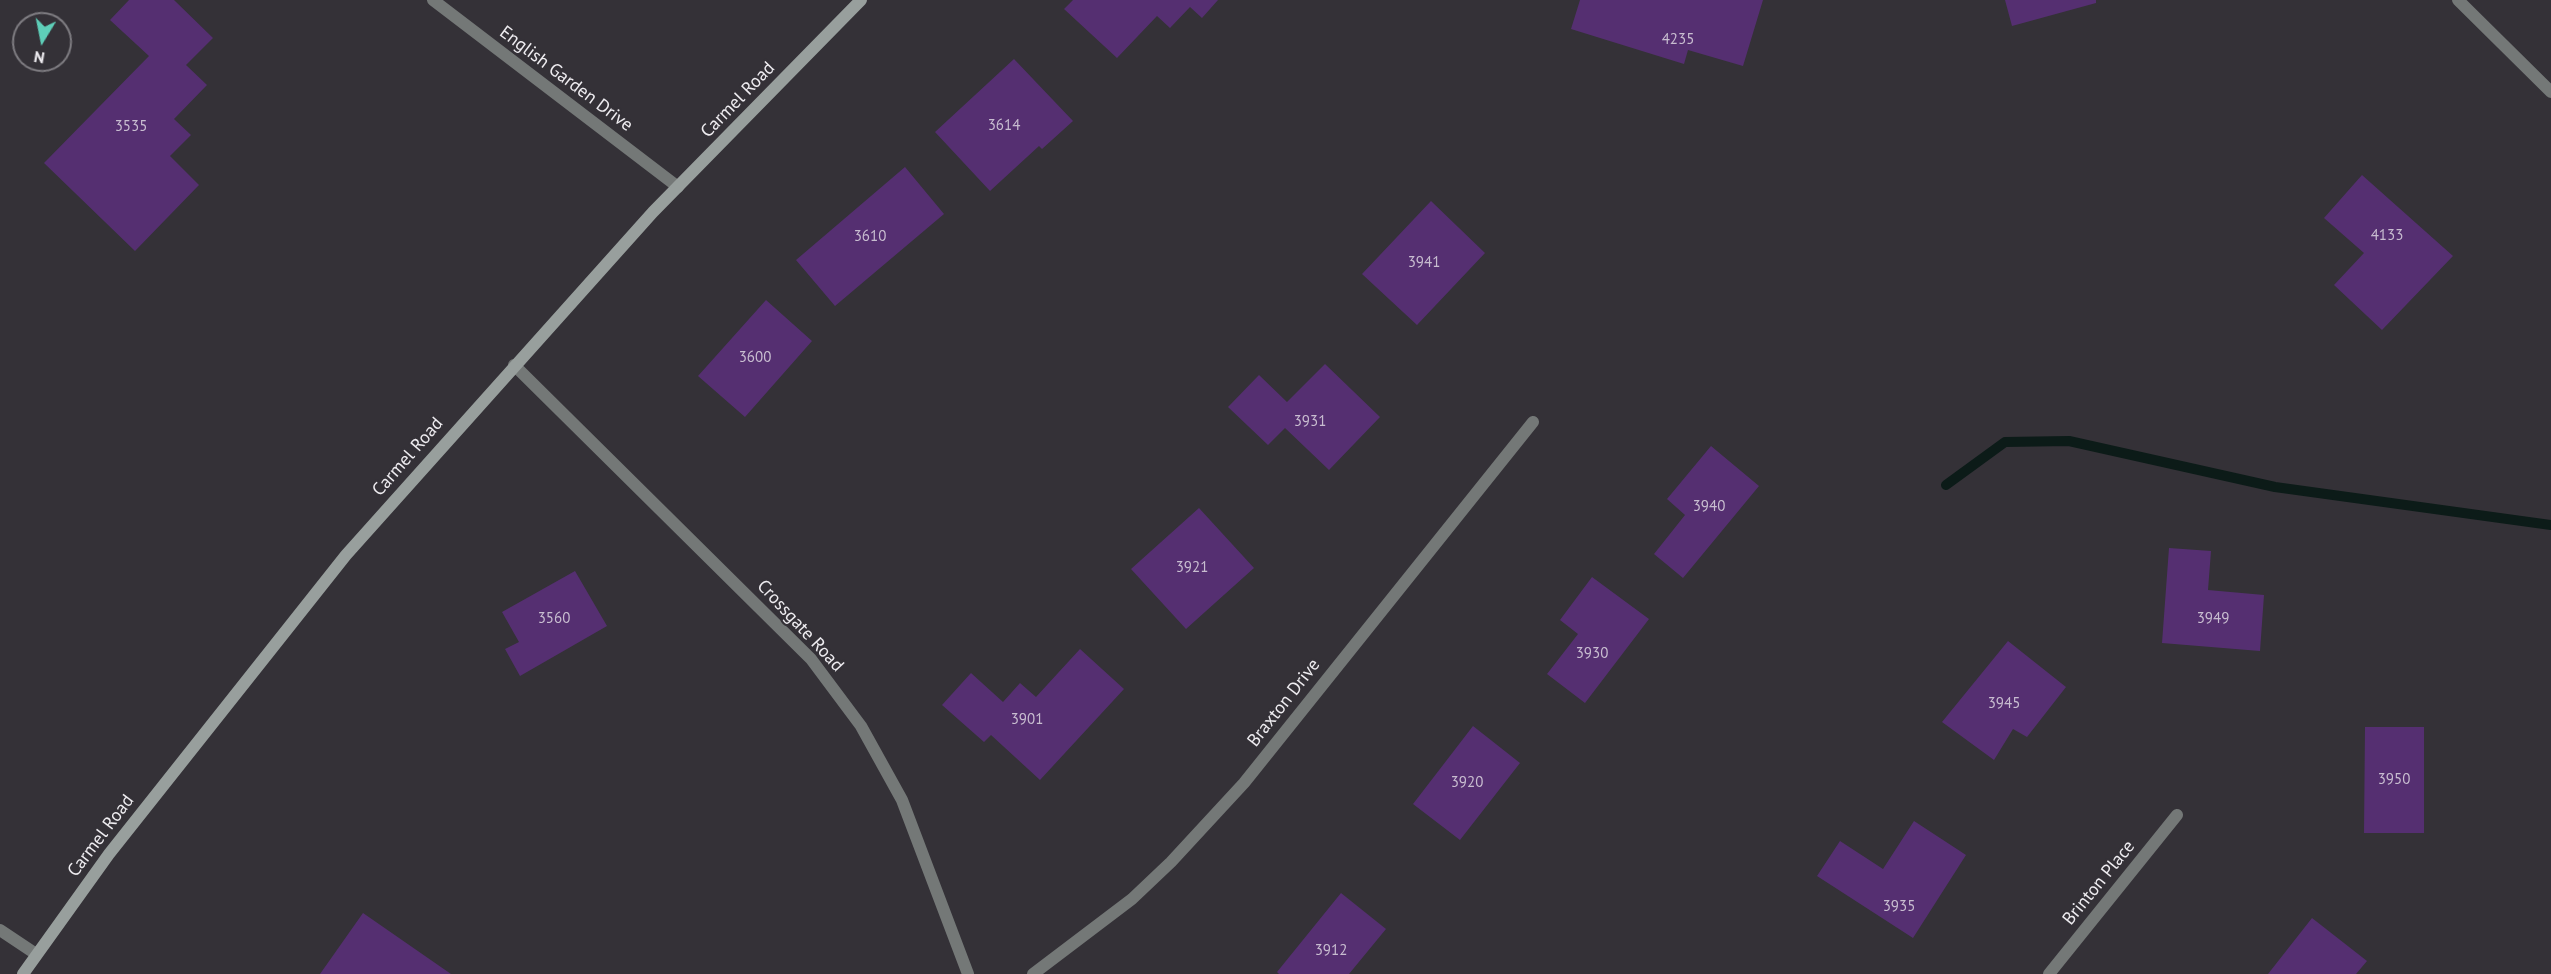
<!DOCTYPE html>
<html>
<head>
<meta charset="utf-8">
<style>
  body { margin:0 }
  #map { position:relative; width:2551px; height:974px; overflow:hidden; background:#343137; font-family:"PT Sans",sans-serif }
  canvas { display:block }
  .north { position:absolute; left:12px; top:12px; width:60px; height:60px; box-sizing:border-box; background:#343137; border:2px solid #7e7c81; border-radius:50%; rotate:190deg; font-size:16px; font-weight:700; line-height:24px; text-align:center; color:#eeecf0 }
  .north::after { content:''; display:block; margin:auto; width:21px; height:27px; background:#5eceb8; clip-path:polygon(50% 0,100% 100%,50% 72%,0 100%) }
</style>
</head>
<body>
<div id="map">
<canvas width="2551" height="974"></canvas>
<div class="north">N</div>
</div>
<script>
const ctx = document.querySelector('canvas').getContext('2d');
ctx.lineJoin = 'round';
const toPath = rows => new Path2D(rows.map(r => 'M' + r).join(''));
function trace(path, color, width, dash) { ctx.strokeStyle = color; ctx.lineWidth = width; ctx.lineCap = dash ? 'butt' : 'round'; ctx.setLineDash(dash || []); ctx.stroke(path); }
function fill(path, color) { ctx.fillStyle = color; ctx.fill(path, 'evenodd'); }
function label(font, color, halo, rows, align = 'center') {
  ctx.font = font + ' "PT Sans",sans-serif'; ctx.lineWidth = 4.5; ctx.setLineDash([]); ctx.textBaseline = 'middle'; ctx.strokeStyle = halo; ctx.fillStyle = color; for (const [text, x, y, turn = 0] of rows) {
    ctx.save(); ctx.translate(x, y); ctx.rotate((+turn || 0) * Math.PI / 180); ctx.textAlign = isNaN(turn) ? turn : align; if (halo) ctx.strokeText(text, 0, 0); ctx.fillText(text, 0, 0); ctx.restore();
  }
}
trace(toPath([
  [1946,485,2005,442,2069,441,2275,487,2551,525]
]), '#0c1b18', 10);
fill(toPath([
  [129,0,174,0,213,38,186,65,207,85,174,119,191,135,170,156,199,185,135,251,44,163,149,56,110,20],
  [1073,0,1218,0,1202,18,1190,7,1170,28,1157,16,1117,58,1064,9],
  [1580,0,1763,0,1743,66,1688,50,1684,64,1571,29],
  [2005,0,2096,0,2096,3,2012,26],
  [1014,59,1073,121,1042,149,1039,146,990,191,935,132],
  [905,167,944,214,835,306,796,260],
  [2362,175,2453,256,2382,330,2334,285,2364,253,2324,218],
  [1431,201,1485,253,1417,325,1362,274],
  [766,300,812,341,745,417,698,376],
  [1325,364,1380,417,1329,470,1285,428,1268,445,1228,407,1259,375,1287,402],
  [1711,446,1759,486,1683,578,1654,554,1685,515,1667,499],
  [1199,508,1254,568,1186,629,1131,569],
  [2169,548,2211,551,2208,590,2264,595,2260,651,2162,643],
  [575,571,607,626,520,676,505,649,519,642,502,612],
  [1592,577,1649,619,1585,703,1547,674,1578,634,1560,620],
  [2008,641,2066,687,2027,737,2013,729,1994,760,1942,722],
  [1080,649,1124,689,1040,780,991,735,984,742,942,705,971,673,1003,702,1020,683,1036,697],
  [1473,726,1520,763,1460,840,1413,804],
  [2365,727,2424,727,2424,833,2364,833],
  [1914,821,1966,855,1913,938,1817,876,1840,841,1883,869],
  [1341,893,1386,929,1349,974,1279,974,1277,972],
  [363,913,451,974,320,974],
  [2312,918,2367,961,2356,974,2268,974]
]), '#552f71');
trace(toPath([
  [433,0,678,187],
  [2458,0,2551,92],
  [514,365,811,659,861,726,902,800,968,974],
  [0,930,36,954],
  [1033,974,1132,899,1171,862,1244,783,1533,422],
  [2049,974,2177,815]
]), '#747877', 12);
trace(toPath([
  [23,974,109,854,346,555,653,212,861,0]
]), '#989f9d', 12);
label('15px', '#c8bdd0', null, [
  ["4235",1678,40],
  ["3614",1004,126],
  ["3535",131,127],
  ["4133",2387,236],
  ["3610",870,237],
  ["3941",1424,263],
  ["3600",755,358],
  ["3931",1310,422],
  ["3940",1709,507],
  ["3921",1192,568],
  ["3560",554,619],
  ["3949",2213,619],
  ["3930",1592,654],
  ["3945",2004,704],
  ["3901",1027,720],
  ["3950",2394,780],
  ["3920",1467,783],
  ["3935",1899,907],
  ["3912",1331,951]
]);
label('18px', '#eeecf0', '#343137', [
  ["English Garden Drive",566,79,37],
  ["Carmel Road",738,100,-46],
  ["Carmel Road",408,457,-49],
  ["Crossgate Road",800,626,47],
  ["Braxton Drive",1284,703,-52],
  ["Carmel Road",101,836,-53],
  ["Brinton Place",2099,883,-51]
]);
</script>
</body>
</html>
